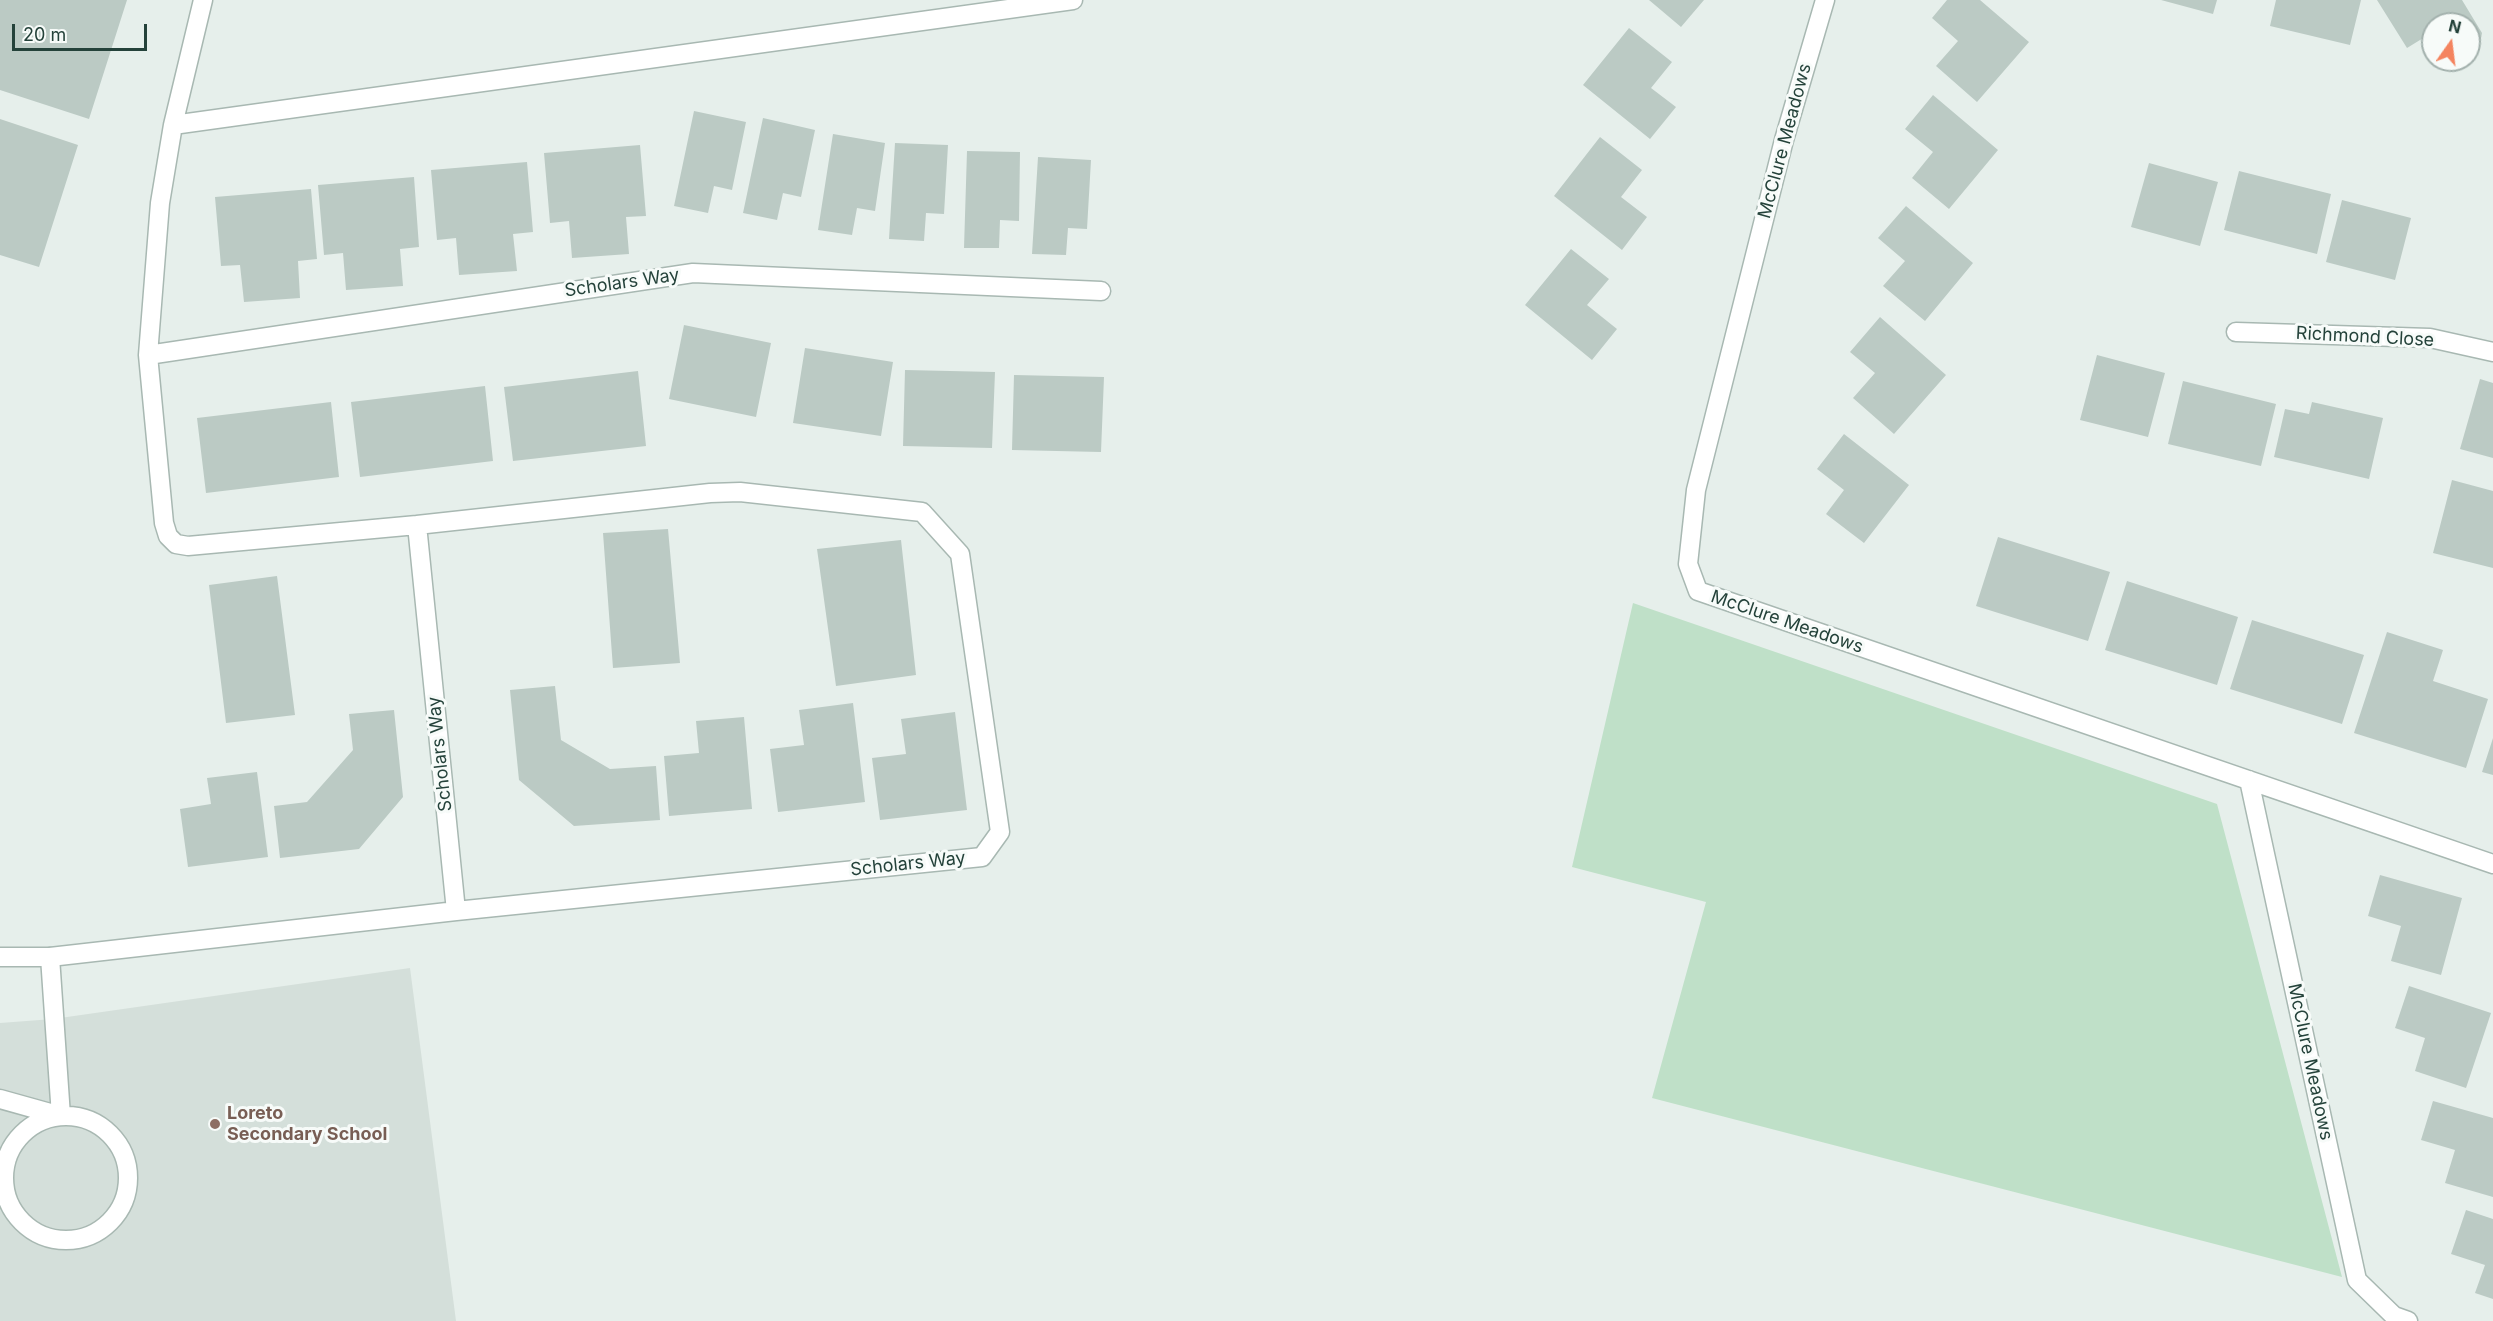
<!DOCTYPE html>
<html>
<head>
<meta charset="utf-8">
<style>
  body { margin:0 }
  #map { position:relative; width:2493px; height:1321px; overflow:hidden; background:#e6efeb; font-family:Inter,sans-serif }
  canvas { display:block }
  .north { position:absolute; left:2421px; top:12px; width:60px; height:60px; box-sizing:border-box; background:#f7fbf9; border:2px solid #a3b1ad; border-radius:50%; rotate:14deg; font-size:16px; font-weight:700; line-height:24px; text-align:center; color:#24423a }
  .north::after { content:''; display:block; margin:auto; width:21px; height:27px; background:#f4845f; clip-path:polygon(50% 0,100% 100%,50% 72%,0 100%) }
  .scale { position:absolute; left:12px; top:24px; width:135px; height:27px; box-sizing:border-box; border:3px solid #24423a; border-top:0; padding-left:8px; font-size:18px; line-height:21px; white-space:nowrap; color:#24423a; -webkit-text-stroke:4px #f7fbf9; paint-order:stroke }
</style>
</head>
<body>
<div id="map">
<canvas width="2493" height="1321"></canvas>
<div class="north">N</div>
<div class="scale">20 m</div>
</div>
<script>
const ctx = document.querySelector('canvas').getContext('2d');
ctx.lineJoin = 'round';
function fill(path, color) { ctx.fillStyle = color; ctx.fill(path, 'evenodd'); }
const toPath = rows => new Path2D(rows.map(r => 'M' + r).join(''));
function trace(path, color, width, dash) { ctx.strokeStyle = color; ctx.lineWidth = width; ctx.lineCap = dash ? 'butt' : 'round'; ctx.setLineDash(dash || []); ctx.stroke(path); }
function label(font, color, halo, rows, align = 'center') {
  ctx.font = font + ' Inter,sans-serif'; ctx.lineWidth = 6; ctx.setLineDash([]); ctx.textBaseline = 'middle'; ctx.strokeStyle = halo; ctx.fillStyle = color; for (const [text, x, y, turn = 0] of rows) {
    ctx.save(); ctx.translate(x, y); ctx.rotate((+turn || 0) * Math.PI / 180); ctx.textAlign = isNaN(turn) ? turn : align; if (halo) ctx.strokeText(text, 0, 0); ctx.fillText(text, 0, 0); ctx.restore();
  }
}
fill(toPath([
  [410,968,456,1321,0,1321,0,1023,53,1019]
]), '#d4dfda');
fill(toPath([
  [1633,603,2217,804,2342,1277,1652,1098,1706,902,1572,867]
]), '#bfe0c8');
fill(toPath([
  [0,0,127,0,89,119,0,90],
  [1649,0,1704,0,1681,27],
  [1947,0,1980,0,2029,42,1977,102,1936,66,1958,41,1932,18],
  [2161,0,2217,0,2213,14],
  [2276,0,2361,0,2350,45,2270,26],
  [2377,0,2462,0,2482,33,2478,54,2469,54,2469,24,2433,24,2433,32,2407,48],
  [1629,28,1672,62,1651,88,1676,107,1650,139,1583,85],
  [1933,95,1998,150,1949,209,1912,178,1933,152,1905,129],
  [694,111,746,122,732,190,714,186,708,213,674,206],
  [763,118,815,130,801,197,783,193,777,220,743,213],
  [0,119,78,145,39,267,0,255],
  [833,134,885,143,875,211,857,208,852,235,818,230],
  [1600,137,1642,170,1621,197,1647,217,1622,250,1554,196],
  [895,143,948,145,944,214,926,213,924,241,889,239],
  [640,145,646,216,626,217,629,254,572,258,569,221,550,223,544,153],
  [967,151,1020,152,1019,221,1000,220,999,248,964,248],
  [1038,157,1091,160,1087,229,1068,228,1066,255,1032,254],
  [527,162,533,232,513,234,517,271,459,275,456,238,437,240,431,170],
  [2149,163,2218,182,2200,246,2131,227],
  [2239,171,2331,194,2317,254,2224,230],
  [414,177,419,247,400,249,403,286,346,290,343,253,324,255,318,185],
  [311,189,317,259,298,261,300,298,244,302,240,265,221,266,215,197],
  [2342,200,2411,218,2395,280,2326,262],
  [1906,206,1973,263,1925,321,1883,286,1905,261,1878,238],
  [1571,249,1609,279,1587,305,1617,329,1592,360,1525,305],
  [1880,317,1946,375,1894,434,1853,398,1875,373,1850,352],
  [684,325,771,343,756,417,669,399],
  [805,348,893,362,881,436,793,423],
  [2097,355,2165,373,2148,437,2080,420],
  [905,370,995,372,992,448,903,446],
  [638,371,646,446,513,461,504,387],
  [1014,375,1104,377,1101,452,1012,450],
  [2480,379,2493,383,2493,458,2460,449],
  [2183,381,2276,404,2261,466,2168,444],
  [485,386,493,461,360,477,351,402],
  [331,402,339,477,206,493,197,418],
  [2312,402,2383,418,2369,479,2274,457,2285,409,2309,414],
  [1844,434,1909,485,1864,543,1826,514,1844,490,1817,469],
  [2452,480,2493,491,2493,568,2433,553],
  [668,529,680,663,613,668,603,533],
  [1998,537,2110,572,2088,641,1976,606],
  [901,540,916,675,836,686,817,549],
  [277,576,295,715,226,723,209,585],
  [2127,581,2238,617,2217,685,2105,650],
  [2252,620,2364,655,2342,724,2230,689],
  [2387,632,2443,650,2433,681,2488,699,2466,768,2354,733],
  [555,686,561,740,610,769,656,766,660,820,574,826,519,780,510,690],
  [853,703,865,802,778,812,770,749,804,745,799,710],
  [394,710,403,797,359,849,280,858,274,806,307,802,353,750,349,714],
  [955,712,967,810,880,820,872,758,906,754,901,719],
  [744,717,752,809,669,816,664,756,699,753,696,721],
  [2493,738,2493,775,2482,772],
  [257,772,268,857,188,867,180,809,211,804,207,778],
  [2380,875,2462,898,2441,975,2391,961,2401,926,2368,916],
  [2409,986,2491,1013,2466,1088,2415,1071,2425,1038,2395,1028],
  [2433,1101,2493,1118,2493,1197,2445,1183,2455,1150,2421,1140],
  [2466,1210,2493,1219,2493,1299,2475,1293,2485,1265,2451,1254]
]), '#bbcac4');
const service = toPath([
  [0,1099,61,1116,50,957],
  '4 1178a62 62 0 1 1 124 0a62 62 0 1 1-124 0Z'
]);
const minor = toPath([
  [203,0,173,125,160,203,148,355,164,523,168,536,176,544,188,546,417,525],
  [1825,0,1784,140,1696,490,1688,564,1698,591,2493,864],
  [173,125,1073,0],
  [2236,332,2430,338,2493,352],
  [148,355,693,273,1101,291],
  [2249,780,2357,1280,2394,1316,2408,1321],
  [0,957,50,957,456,911,982,857,1000,832,960,554,922,512,740,492,710,493,417,525,456,911]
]);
trace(service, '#a8b8b2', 21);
trace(minor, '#a8b8b2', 21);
trace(service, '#fff', 18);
trace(minor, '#fff', 18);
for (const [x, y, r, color] of [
  [215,1124,6,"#8d6e63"]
]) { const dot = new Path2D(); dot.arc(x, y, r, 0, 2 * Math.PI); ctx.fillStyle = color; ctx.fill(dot); trace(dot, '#f7fbf9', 2); }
label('18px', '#24423a', '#f7fbf9', [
  ["McClure Meadows",1785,141,-75],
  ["Scholars Way",622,283,-8],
  ["Richmond Close",2365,337,3],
  ["McClure Meadows",1787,622,19],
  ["Scholars Way",440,754,-96],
  ["Scholars Way",908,864,-6],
  ["McClure Meadows",2310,1062,78]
]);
label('bold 18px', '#785e54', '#f7fbf9', [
  ["Loreto",227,1114],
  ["Secondary School",227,1135]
], 'left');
</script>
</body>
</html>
